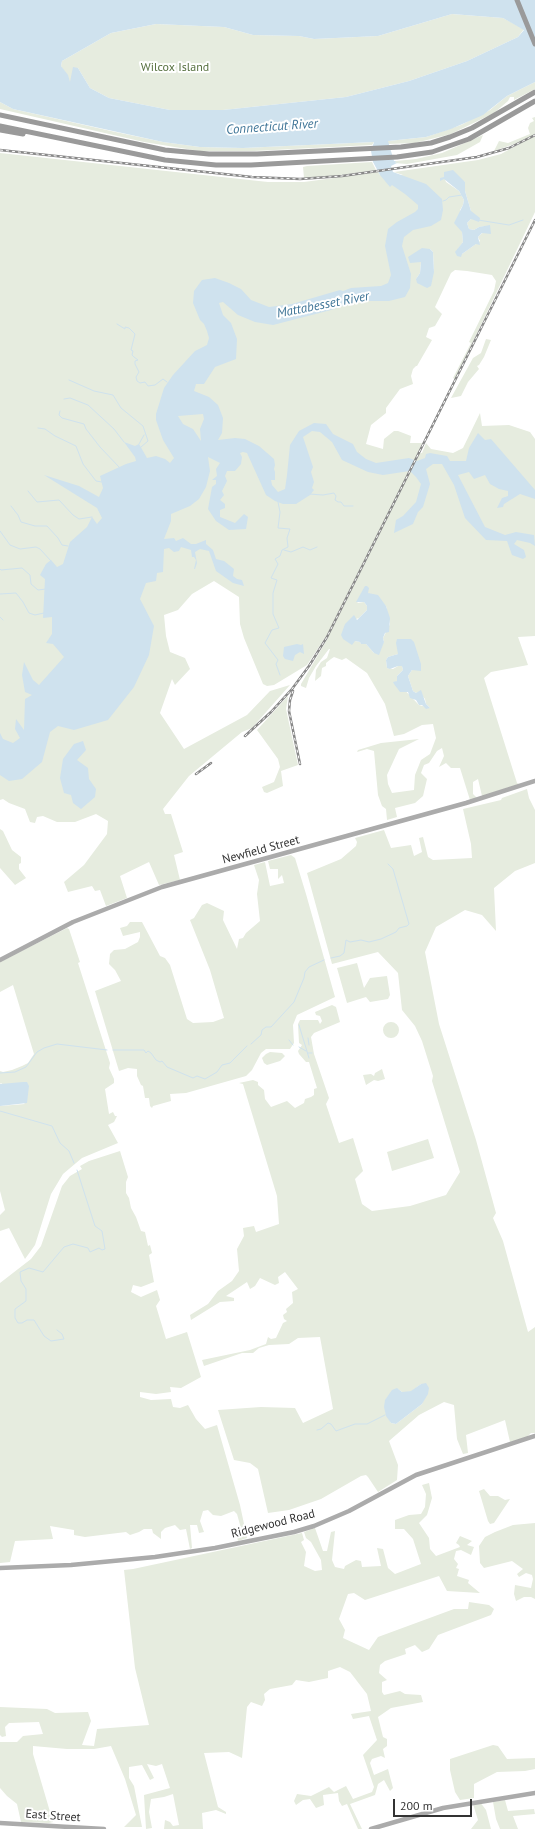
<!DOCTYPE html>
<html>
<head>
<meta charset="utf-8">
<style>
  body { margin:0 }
  #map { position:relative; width:535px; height:1829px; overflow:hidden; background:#fff; font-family:"PT Sans",sans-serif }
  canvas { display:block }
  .scale { position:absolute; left:393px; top:1799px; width:79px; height:18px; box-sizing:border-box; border:2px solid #333; border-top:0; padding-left:5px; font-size:12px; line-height:14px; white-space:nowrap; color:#333; -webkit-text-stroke:3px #fff; paint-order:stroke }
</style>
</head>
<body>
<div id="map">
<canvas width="535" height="1829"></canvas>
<div class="scale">200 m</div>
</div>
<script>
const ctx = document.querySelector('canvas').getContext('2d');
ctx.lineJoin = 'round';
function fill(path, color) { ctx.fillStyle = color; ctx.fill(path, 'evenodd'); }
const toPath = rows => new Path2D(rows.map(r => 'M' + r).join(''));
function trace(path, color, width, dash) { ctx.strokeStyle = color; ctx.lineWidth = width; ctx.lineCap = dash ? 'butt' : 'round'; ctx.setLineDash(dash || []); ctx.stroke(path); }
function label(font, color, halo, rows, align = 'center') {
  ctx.font = font + ' "PT Sans",sans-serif'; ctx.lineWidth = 4; ctx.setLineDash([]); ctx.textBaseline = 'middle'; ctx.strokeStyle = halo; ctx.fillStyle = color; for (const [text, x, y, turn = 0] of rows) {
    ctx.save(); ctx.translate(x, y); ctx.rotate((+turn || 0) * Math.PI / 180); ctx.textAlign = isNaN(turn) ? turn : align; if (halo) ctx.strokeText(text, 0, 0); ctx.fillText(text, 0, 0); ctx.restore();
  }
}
fill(toPath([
  [452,14,503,18,524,29,518,37,467,61,409,81,346,97,223,110,170,110,109,98,90,88,78,68,70,83,61,66,62,61,111,33,156,24,224,27,253,35,299,36,314,39,378,36],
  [535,82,535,89,514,100,514,97,510,97,508,101,494,113,451,134,415,143,388,144,388,141,426,137,461,125,490,110,507,96],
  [0,102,13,109,111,131,163,142,200,147,243,148,374,142,372,145,254,151,199,151,144,142,0,109],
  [535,117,535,212,455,379,453,378,471,343,469,342,494,291,496,281,492,275,467,271,455,270,451,273,435,307,442,314,435,326,429,328,426,337,432,340,417,366,416,366,413,369,411,376,413,384,400,389,386,408,386,413,371,425,366,444,383,449,384,439,394,431,398,431,411,436,410,443,422,443,418,453,422,453,426,443,431,449,453,453,463,448,480,413,482,426,509,425,530,432,535,439,535,636,518,637,528,665,491,672,484,678,517,783,519,784,482,796,478,779,473,782,473,794,477,798,470,800,460,768,451,768,446,763,439,767,444,756,442,748,437,751,429,763,424,765,421,773,427,779,423,796,415,803,395,808,397,817,387,820,386,809,382,806,378,795,374,751,367,749,357,752,358,750,381,743,419,739,399,749,387,775,388,784,392,793,414,790,415,775,421,760,430,754,436,738,433,724,422,725,404,734,394,736,385,704,367,673,346,658,342,660,334,657,331,659,326,663,326,666,322,668,321,676,315,681,316,670,321,662,327,658,330,649,329,649,316,666,309,678,306,688,301,686,301,684,328,638,326,636,307,665,274,685,267,686,263,684,244,638,240,624,239,597,214,581,192,594,178,610,164,615,166,636,170,652,185,658,190,669,175,685,172,679,160,713,184,749,247,715,270,691,290,685,252,728,242,732,189,776,163,809,165,814,171,814,183,852,174,855,180,880,159,885,149,862,120,876,127,898,106,906,100,890,95,891,92,886,68,892,64,882,84,865,107,834,108,821,96,814,75,822,57,822,43,816,37,817,35,823,30,822,25,809,9,803,3,799,0,800,0,153,268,182,304,182,378,172,380,175,403,175,394,172,478,160,501,154,521,143,520,142,494,151,499,141,508,143,530,134,528,128,530,123,534,121,532,118],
  [444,177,465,182,465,191,471,211,471,219,467,223,469,229,474,230,479,227,490,226,478,237,480,241,462,254,458,249,463,242,460,210,463,205,464,200,459,191,446,182],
  [430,249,433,252,434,272,416,279,420,273,421,262],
  [368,593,386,606,390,624,383,638,384,642,374,653,366,644,361,644,360,642,355,641,356,619,359,618,367,610,367,606,364,602,357,603],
  [398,647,421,664,421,670,412,670,408,676,413,691,416,693,419,692,425,699,426,704,430,708,419,705,396,681,398,681,397,676,403,670,402,666,398,666,393,669,387,668,386,660,388,657,398,654],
  [483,135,480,142,457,155,407,164,394,163,396,161,416,159,442,153],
  [372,162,376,170,333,176,304,178,303,167,307,166],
  [486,339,491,340,484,357,479,365,477,366,479,369,468,382,461,396,451,398,473,358,481,353],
  [288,696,286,709,298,765,281,771,283,786,267,793,264,792,262,787,274,782,280,767,278,759,257,730],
  [527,789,529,798,535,810,535,863,515,871,494,888,496,931,482,915,465,910,436,927,425,952,439,1024,476,1140,496,1213,493,1218,503,1241,528,1332,535,1327,535,1433,531,1433,527,1437,510,1442,505,1420,466,1435,468,1453,463,1454,457,1439,454,1405,444,1402,419,1415,389,1441,398,1465,397,1480,378,1492,368,1477,366,1475,361,1476,321,1499,289,1510,268,1513,258,1469,250,1463,234,1460,218,1410,261,1407,295,1408,303,1423,333,1409,320,1337,298,1338,289,1344,269,1345,259,1348,253,1353,242,1353,204,1366,202,1360,250,1350,266,1344,268,1337,271,1339,276,1338,283,1323,287,1321,284,1319,283,1315,287,1312,286,1309,293,1303,292,1292,298,1289,285,1272,278,1277,279,1283,275,1285,260,1278,255,1286,250,1289,247,1282,226,1296,234,1298,234,1301,220,1302,191,1320,190,1315,208,1304,218,1291,232,1281,239,1271,237,1249,244,1236,243,1228,254,1226,256,1232,279,1224,277,1196,243,1084,239,1083,253,1080,258,1082,258,1085,264,1090,265,1099,271,1107,287,1101,295,1108,304,1103,305,1099,311,1097,314,1095,314,1089,317,1088,309,1062,306,1062,299,1054,298,1051,302,1045,299,1043,298,1024,300,1020,318,1020,320,1024,322,1021,320,1016,316,1015,315,1012,332,1005,336,1007,340,1022,314,1033,311,1037,314,1054,329,1098,326,1104,339,1143,353,1138,363,1171,355,1179,362,1204,372,1211,410,1206,446,1195,460,1172,432,1081,433,1076,422,1041,415,1026,402,1010,398,973,378,952,332,964,307,873,341,859,356,846,357,842,355,838,384,830,391,848,411,845,414,856,422,852,419,838,423,837,428,857,433,860,472,858,471,844,463,809,501,800,502,798],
  [421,1384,425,1397,422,1404,396,1424,391,1423,385,1411,386,1399,398,1389,402,1392,407,1392,412,1391],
  [0,829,3,831,12,850,21,857,21,863,19,864,19,869,26,878,15,885,0,868],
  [291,855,295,858,306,894,335,997,297,1015,293,1025,294,1043,290,1049,266,1049,261,1053,252,1070,246,1076,186,1093,170,1094,171,1101,153,1106,152,1108,150,1106,149,1098,145,1098,143,1086,141,1085,137,1076,137,1069,128,1068,119,1071,95,991,121,981,115,970,109,964,110,954,114,950,125,949,138,942,140,937,140,932,123,936,120,928,127,926,130,922,142,922,160,956,165,958,170,965,187,1019,193,1023,213,1022,224,1018,210,970,190,920,194,918,202,905,207,903,224,911,223,920,237,949,239,939,243,938,246,933,260,921,257,894,259,880,254,865,265,862,270,886,284,883,282,875,278,879,278,869,270,869,268,861],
  [67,928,69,929,80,962,78,963,110,1063,109,1068,114,1079,114,1083,105,1089,109,1114,113,1112,115,1116,117,1116,114,1122,108,1125,118,1143,82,1158,63,1174,51,1194,35,1245,25,1259,9,1228,0,1231,0,1215,5,1210,0,1191,0,1106,25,1104,1,1083,0,1084,0,1071,3,1072,12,1070,22,1066,28,1063,34,1054,13,985,0,992,0,962],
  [357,963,364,988,370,978,387,976,390,995,388,999,370,1002,366,997,347,1003,337,968],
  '383 1030a8 8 0 1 1 16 0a8 8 0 1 1-16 0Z',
  [270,1052,282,1053,285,1056,280,1061,267,1065,264,1063,262,1058,266,1054],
  [382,1069,385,1079,378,1081,374,1080,366,1085,363,1075,371,1074,374,1076,375,1073],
  [428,1139,434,1158,392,1171,387,1152],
  [120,1151,128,1177,126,1182,126,1193,129,1198,131,1208,136,1217,141,1231,145,1232,148,1246,150,1245,152,1253,149,1255,154,1282,141,1287,133,1285,131,1292,141,1297,157,1290,160,1300,156,1306,166,1339,187,1332,201,1377,181,1388,170,1387,171,1392,156,1394,140,1392,140,1397,151,1400,171,1399,173,1407,180,1408,188,1405,196,1419,205,1429,217,1425,240,1505,247,1538,238,1541,237,1537,242,1532,237,1514,234,1511,221,1516,213,1515,208,1510,203,1511,200,1521,204,1532,199,1533,197,1525,190,1525,192,1548,190,1549,186,1529,180,1530,175,1525,165,1528,161,1532,161,1539,153,1533,152,1529,144,1529,139,1532,130,1535,126,1532,85,1537,74,1535,74,1530,50,1526,53,1539,15,1541,10,1562,0,1563,0,1283,31,1259,41,1246,62,1186,70,1176,82,1169,80,1166,89,1161],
  [429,1483,432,1498,427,1515,419,1523,429,1538,430,1549,436,1556,460,1547,459,1545,456,1543,460,1536,472,1541,467,1545,474,1547,471,1555,461,1550,456,1551,454,1559,458,1564,456,1568,459,1569,457,1576,469,1580,468,1583,480,1593,447,1591,439,1576,365,1600,354,1593,348,1594,339,1619,345,1630,343,1638,369,1650,378,1637,454,1609,468,1609,469,1602,489,1605,494,1609,491,1615,438,1635,429,1649,422,1652,415,1645,405,1649,406,1654,385,1661,380,1665,379,1673,387,1680,382,1682,382,1692,384,1695,400,1691,405,1694,421,1695,423,1702,391,1708,378,1717,383,1737,387,1739,387,1746,383,1749,385,1758,381,1756,372,1759,370,1763,374,1775,388,1769,393,1788,390,1791,384,1780,378,1784,375,1795,350,1804,362,1829,358,1829,347,1804,342,1806,339,1801,338,1793,323,1795,324,1805,316,1808,310,1799,303,1800,296,1805,294,1801,297,1794,311,1796,329,1787,334,1792,346,1786,353,1799,372,1792,374,1787,363,1755,377,1740,369,1716,353,1719,351,1714,371,1711,367,1694,350,1672,340,1667,328,1671,328,1678,309,1682,296,1680,292,1685,270,1689,264,1694,265,1700,262,1706,251,1702,247,1707,242,1758,229,1752,204,1753,218,1807,226,1812,226,1814,216,1810,202,1813,203,1829,164,1829,165,1820,170,1822,173,1826,179,1825,173,1794,164,1797,151,1799,149,1812,152,1828,146,1829,144,1795,170,1788,162,1764,156,1766,147,1764,154,1778,150,1780,142,1765,129,1767,129,1778,134,1786,142,1827,124,1827,136,1815,125,1779,111,1746,94,1749,67,1749,33,1746,33,1754,53,1822,49,1823,21,1822,17,1804,7,1796,0,1788,0,1742,17,1742,23,1736,43,1734,39,1722,9,1723,5,1727,6,1736,2,1737,0,1735,0,1707,47,1709,55,1713,88,1712,91,1721,82,1745,94,1746,97,1729,149,1725,135,1668,124,1570,133,1569,302,1533,304,1540,301,1542,306,1552,304,1566,315,1571,322,1570,321,1560,311,1542,306,1538,304,1532,315,1528,323,1551,327,1551,331,1532,335,1531,332,1560,335,1567,344,1569,345,1566,356,1560,361,1561,362,1567,381,1566,377,1548,383,1549,388,1568,395,1574,421,1564,413,1539,404,1529,395,1529,395,1520,409,1515,421,1514,425,1507,426,1494,422,1485],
  [484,1489,490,1496,498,1496,505,1500,510,1499,494,1523,490,1524,488,1521,479,1491],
  [535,1523,535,1599,531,1597,524,1597,516,1601,514,1594,515,1585,531,1588,533,1579,532,1575,526,1573,519,1577,517,1574,523,1569,512,1561,484,1568,480,1563,479,1546,485,1537,495,1532,513,1525],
  [493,1745,498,1746,507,1759,535,1758,535,1769,525,1771,497,1772,474,1784,474,1798,460,1800,455,1792,450,1770,450,1759],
  [505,1800,508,1811,534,1809,535,1814,513,1816,518,1829,500,1829,496,1819,493,1802],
  [480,1802,486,1810,491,1829,471,1829,478,1820,473,1804]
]), '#e6ecdf');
fill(toPath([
  [0,0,535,0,535,82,507,96,483,115,451,129,426,137,388,141,394,161,396,161,395,163,399,162,391,166,393,172,426,184,442,199,443,210,441,220,431,226,413,230,404,237,402,246,411,274,410,288,405,297,389,301,356,301,331,310,273,325,255,322,238,315,223,302,219,303,223,315,231,323,237,339,236,359,215,367,204,384,196,384,194,391,209,397,218,405,223,418,222,433,218,440,235,438,245,439,259,446,274,459,275,465,274,469,275,472,275,480,271,480,272,485,278,492,285,489,287,475,290,445,299,431,314,423,326,424,333,434,353,444,357,452,366,459,376,463,409,458,417,461,425,458,426,454,430,453,447,456,450,461,466,461,469,448,478,433,485,440,491,439,535,490,535,499,520,494,504,504,503,507,497,508,502,498,508,496,508,491,499,489,490,484,485,475,474,479,469,472,458,475,485,527,505,535,516,532,534,535,535,546,530,543,517,540,514,544,524,550,526,557,523,559,512,555,507,541,486,540,465,518,454,485,442,464,433,464,426,469,430,484,423,507,418,512,413,524,394,533,396,520,403,516,416,502,421,484,416,477,410,471,383,475,368,472,342,460,332,442,320,432,312,431,303,437,313,467,311,472,314,482,312,488,314,490,310,495,296,504,283,504,275,501,266,495,247,453,243,452,240,453,242,457,241,464,235,471,227,471,225,476,227,481,222,491,224,495,220,500,225,504,225,508,220,510,220,517,235,523,244,514,248,517,246,529,229,530,216,521,208,509,212,487,216,484,216,480,212,480,217,476,216,469,220,463,208,457,210,471,206,487,199,499,190,506,171,514,171,521,164,539,174,538,176,541,183,538,191,544,196,544,206,540,206,544,213,550,216,559,224,561,234,569,233,576,237,579,242,580,244,586,233,583,216,571,209,551,200,549,195,552,197,563,195,569,194,569,196,560,194,557,192,557,191,550,181,547,179,551,174,552,169,548,164,549,163,572,157,573,156,581,146,583,140,599,154,626,149,655,134,687,108,720,74,730,58,726,50,732,42,762,22,779,9,781,0,775,0,733,3,739,13,743,20,738,15,729,16,719,24,730,25,699,32,695,25,692,22,675,24,662,33,680,39,685,64,657,53,644,46,643,52,634,52,617,43,618,45,579,40,575,46,564,51,560,57,567,63,564,70,542,87,527,92,517,97,524,102,518,97,508,44,475,79,486,99,497,103,488,100,476,126,464,136,461,135,457,124,442,135,446,139,444,147,458,156,456,165,459,170,463,174,458,163,440,156,420,156,414,164,388,173,375,195,351,207,345,209,338,207,331,204,324,200,320,193,303,194,291,202,280,215,278,229,283,241,289,251,300,269,307,292,304,340,290,343,291,351,288,381,286,388,283,391,275,385,246,388,229,397,222,415,212,418,209,418,205,405,194,392,185,390,187,380,175,373,162,371,151,374,142,243,148,200,147,163,142,13,109,0,102],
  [452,14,503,18,524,30,518,37,467,61,409,81,346,97,223,110,170,110,109,98,90,88,78,68,73,67,70,82,68,75,61,66,62,61,111,33,156,24,224,27,253,35,299,36,314,39,378,36],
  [203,414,204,419,200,429,201,441,193,429,183,424,178,416],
  [453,170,465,182,465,191,471,211,480,218,479,222,471,219,467,223,469,229,474,230,479,227,490,225,491,234,482,233,478,237,480,245,476,244,462,254,461,257,457,256,455,252,463,242,462,232,454,223,463,205,464,200,459,191,444,179,440,181,440,178,444,177,444,172],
  [422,248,430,249,433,252,434,272,431,286,427,288,417,283,416,279,420,273,421,262,410,263,408,257],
  [365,586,367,586,369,588,368,593,378,595,386,606,390,618,389,632,385,633,383,638,384,642,379,655,374,653,366,644,361,644,360,642,355,641,352,645,343,639,341,635,345,624,354,615,357,620,367,610,367,606,364,602,356,602],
  [397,639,411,639,414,642,421,664,421,671,412,670,408,676,413,691,416,693,421,690,426,704,430,708,426,709,422,705,419,705,416,700,410,698,408,692,400,692,394,684,393,682,397,681,397,676,403,670,402,666,398,666,390,669,387,668,386,660,388,657,398,654,396,643],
  [297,644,301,645,303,644,304,654,300,652,295,655,293,661,285,659,283,656,284,647],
  [83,741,86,750,77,760,88,768,89,779,96,789,95,797,81,809,73,803,71,795,64,793,60,778,63,759,74,744],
  [23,1082,27,1082,29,1086,27,1103,0,1106,0,1084],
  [426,1383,429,1388,428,1394,422,1404,396,1424,391,1423,386,1416,384,1407,385,1400,392,1390,397,1388,402,1392,411,1391,421,1384]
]), '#cfe2ee');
trace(toPath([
  [443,201,446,200,449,197,462,195],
  [478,220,509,225,523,220],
  [117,324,125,329,125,327,129,328,135,334,131,350,133,351,132,355,134,357,138,360,135,361,135,364,139,372,136,377,137,381,140,383,145,382,148,386,155,385,163,379,167,382],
  [69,380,94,391,113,395,121,408,143,426,148,441,141,447],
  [64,399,70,398,88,405,114,429,124,442],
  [60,411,59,415,62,418,84,424,86,429,100,447,119,467],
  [38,428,45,429,55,436,76,446,83,464,96,481,102,482],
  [139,444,144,435],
  [28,491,37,502,59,500,73,515,79,519,92,517],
  [309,494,323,495,334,493,336,496,335,500,338,502,341,502,344,506,353,506],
  [278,502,280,512,278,528,290,529,287,538,288,547,282,550,280,556,275,559,278,564,271,578,277,580,273,593,273,614,279,628,272,630,265,643,278,660,276,664,280,675],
  [11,506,18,515,21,522,35,526,47,526,58,538,62,545,68,546],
  [0,531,10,545,20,549,36,547,40,549,51,561],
  [284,550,291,552,303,547,310,550,317,547],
  [0,569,1,570,22,568,30,575,31,584,38,590,46,589],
  [0,594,16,593,23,602,29,613,35,615,44,613],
  [0,617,3,620],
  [331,958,340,956,344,953,346,940,350,942,361,940,369,942,381,939,396,932,399,928,407,926,409,924,393,869,388,864],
  [299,1025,309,1058],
  [308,1038,309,1045],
  [289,1040,293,1045],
  [251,1044,261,1035,262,1030,266,1027,271,1027,294,1002,304,978,305,972,309,967,324,960],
  [299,1047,306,1051],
  [113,1050,144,1050,146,1053,148,1051,151,1053,156,1060,160,1062,162,1061,167,1067,193,1078,197,1076,205,1079,217,1072,222,1065,230,1063,247,1046],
  [308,1053,312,1053],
  [0,1073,15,1072,26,1067,37,1052,44,1048,57,1044,107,1050],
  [0,1111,52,1126,60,1143,69,1151,74,1163],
  [57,1330,62,1334,64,1339,51,1341,44,1336,34,1320,27,1320,22,1323,18,1323,15,1318,15,1309,26,1301,26,1289,21,1281,20,1272,29,1268,43,1272,64,1247,73,1244,88,1248,90,1252,99,1248,102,1250,105,1249,102,1231,95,1226,77,1170],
  [317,1430,321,1429,328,1423,331,1424,336,1431,355,1424,367,1424,385,1415]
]), '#cfe2ee', 1);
trace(toPath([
  [0,960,73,922,162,887,466,803,535,781],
  [0,1568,71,1565,155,1557,215,1548,294,1532,314,1526,349,1511,416,1475,535,1436],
  [0,1823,104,1829],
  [371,1829,443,1808,535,1793]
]), '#ababab', 4.5);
trace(toPath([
  [517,0,535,44],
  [0,115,165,150,209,154,257,154,401,147,431,143,450,137,472,128,535,92],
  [0,126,165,160,216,165,251,165,397,157,432,152,469,139,535,101],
  [0,130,23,134]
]), '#9a9a9a', 5);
const rail = toPath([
  [0,150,252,177,300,179,342,176,477,157,509,148,535,135],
  [293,691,290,700,289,711,300,764],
  [245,736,271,712,292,689,309,666,327,637,535,220],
  [196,774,211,763]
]);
trace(rail, '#888', 2.5);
trace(rail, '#fff', 1, [3]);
label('12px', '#56703f', '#fff', [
  ["Wilcox Island",175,68]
]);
label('12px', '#333', '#fff', [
  ["Newfield Street",261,850,-15],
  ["Ridgewood Road",273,1524,-14],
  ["East Street",53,1816,4]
]);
label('italic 13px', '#3f7597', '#fff', [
  ["Connecticut River",272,127,-4],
  ["Mattabesset River",323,305,-11]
]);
</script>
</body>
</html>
